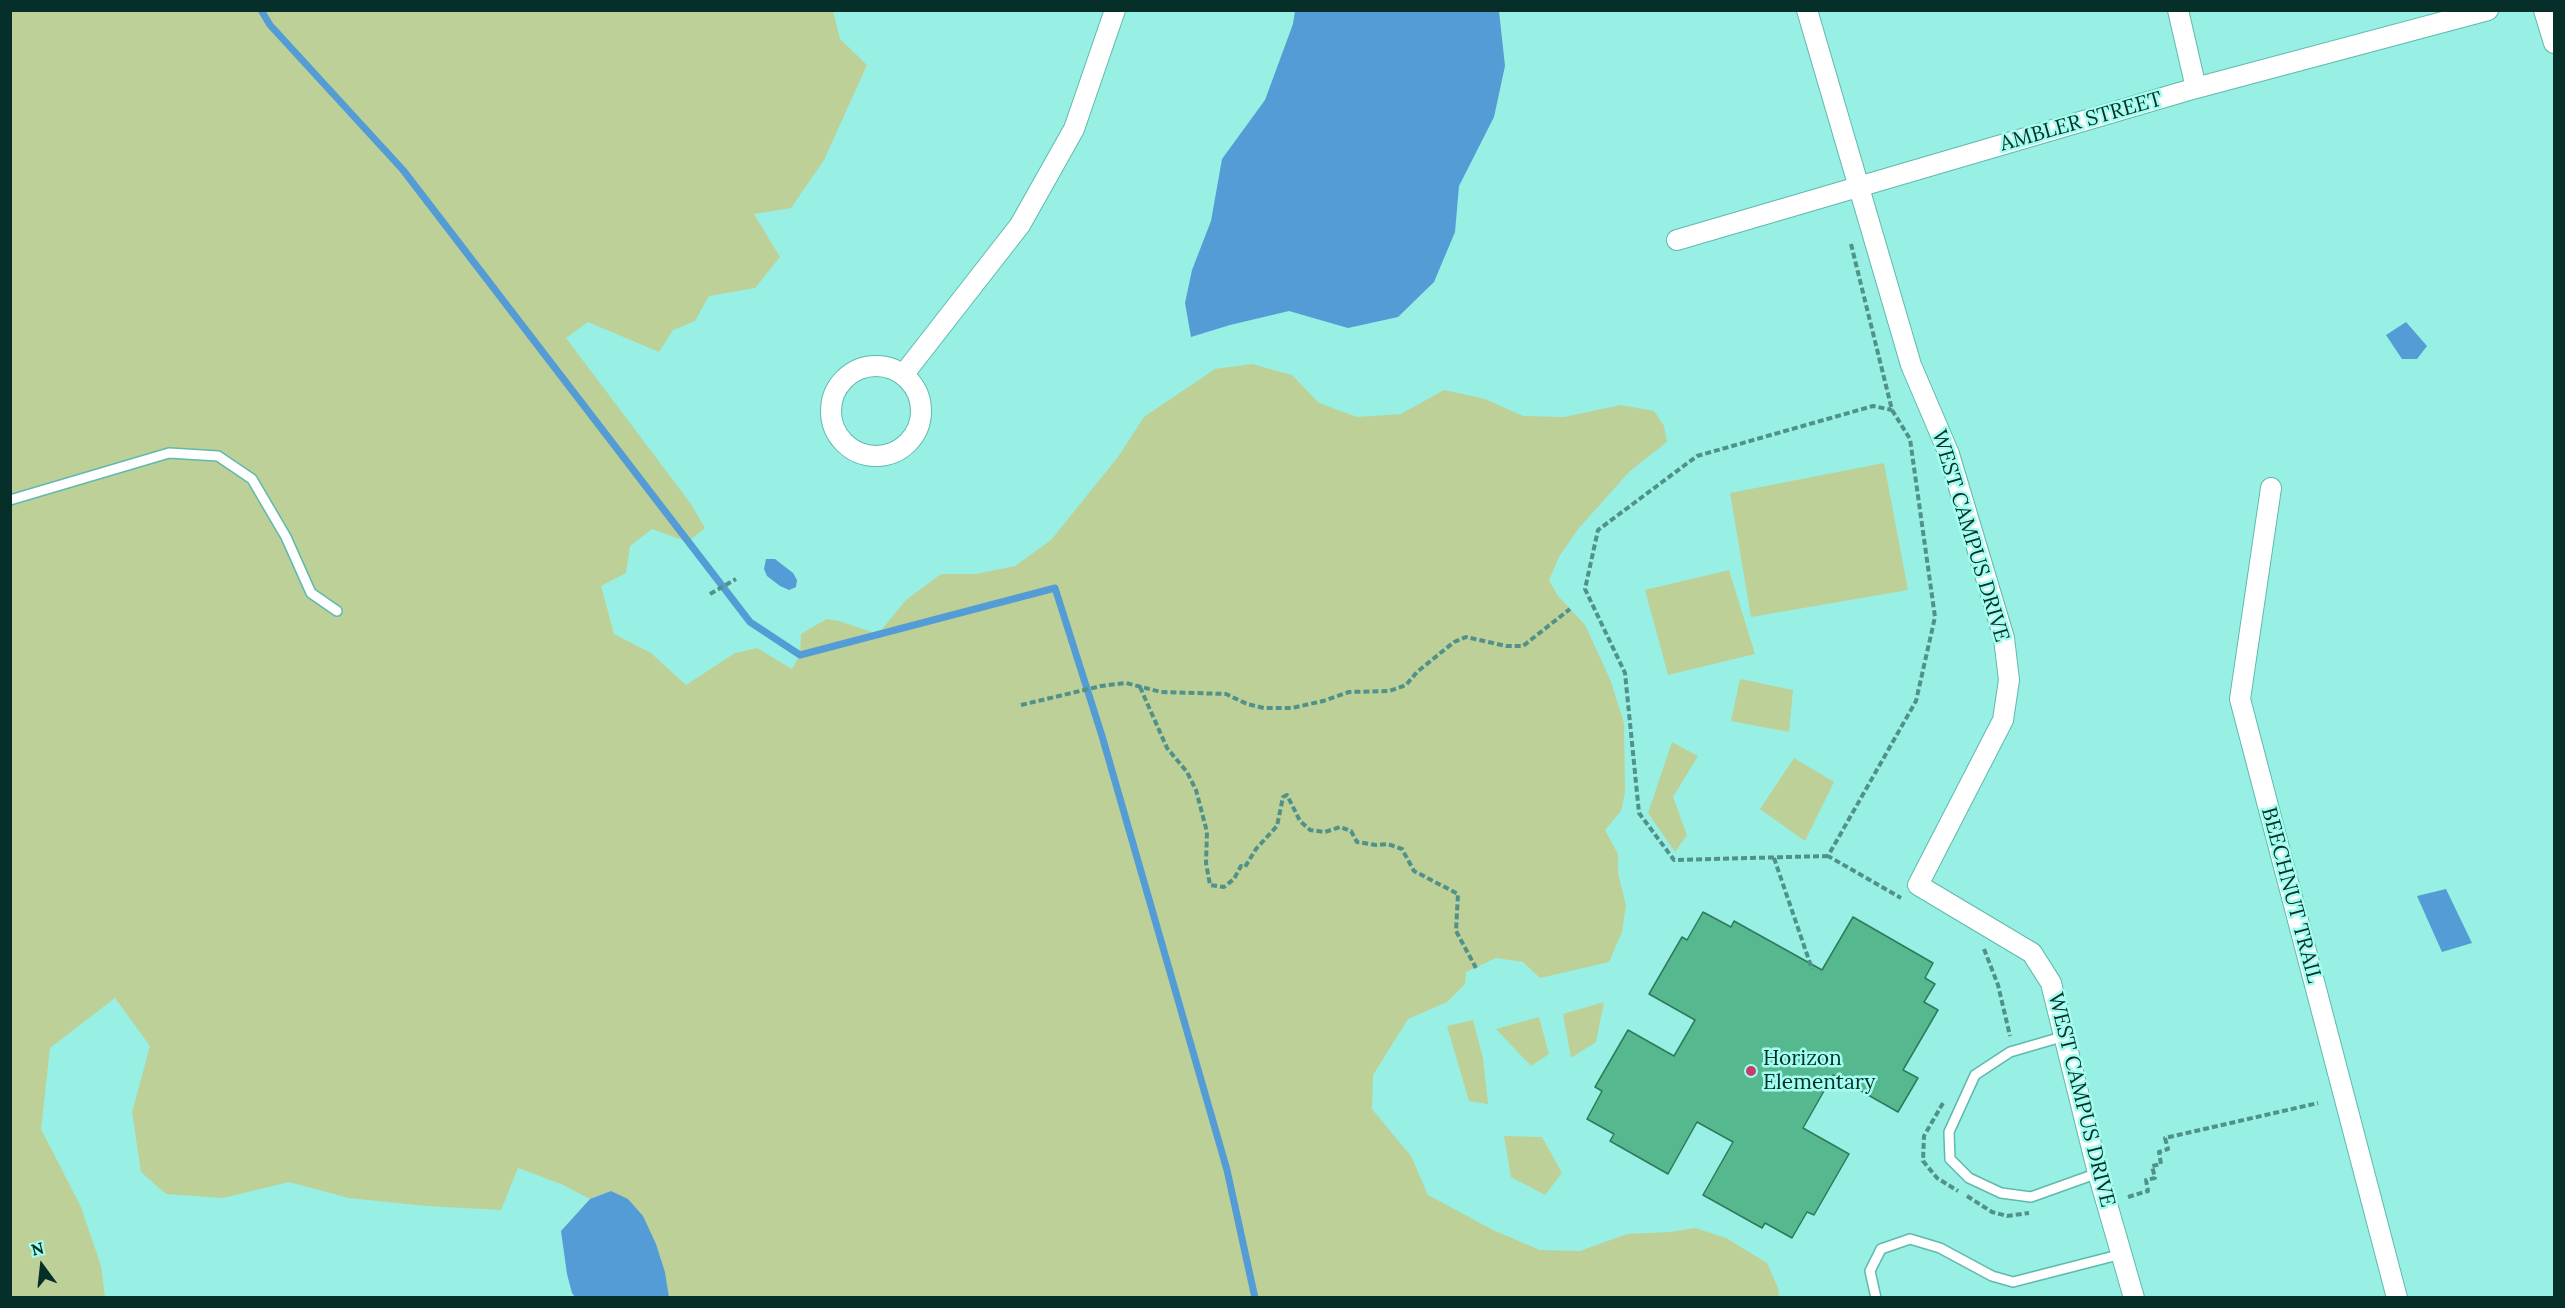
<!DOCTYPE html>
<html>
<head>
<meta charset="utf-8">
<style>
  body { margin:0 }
  #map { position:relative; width:2565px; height:1308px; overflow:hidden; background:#97f0e3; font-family:Lora,serif }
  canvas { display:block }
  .frame { position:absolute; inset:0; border:12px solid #062f2a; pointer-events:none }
  .north { position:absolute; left:12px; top:1236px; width:60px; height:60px; -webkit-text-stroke:4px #a4fef0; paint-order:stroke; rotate:345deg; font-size:16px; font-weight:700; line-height:24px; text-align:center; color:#062f2a }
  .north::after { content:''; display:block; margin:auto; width:21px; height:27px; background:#062f2a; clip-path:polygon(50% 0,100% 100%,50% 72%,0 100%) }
</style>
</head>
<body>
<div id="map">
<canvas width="2565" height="1308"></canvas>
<div class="frame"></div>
<div class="north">N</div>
</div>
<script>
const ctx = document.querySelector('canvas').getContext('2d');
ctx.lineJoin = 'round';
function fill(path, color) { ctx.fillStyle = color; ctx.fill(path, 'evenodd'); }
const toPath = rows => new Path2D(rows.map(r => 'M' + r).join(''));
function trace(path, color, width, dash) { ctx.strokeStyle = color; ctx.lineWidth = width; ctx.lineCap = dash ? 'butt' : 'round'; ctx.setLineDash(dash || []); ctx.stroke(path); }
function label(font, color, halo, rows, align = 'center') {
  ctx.font = font + ' Lora,serif'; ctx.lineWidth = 5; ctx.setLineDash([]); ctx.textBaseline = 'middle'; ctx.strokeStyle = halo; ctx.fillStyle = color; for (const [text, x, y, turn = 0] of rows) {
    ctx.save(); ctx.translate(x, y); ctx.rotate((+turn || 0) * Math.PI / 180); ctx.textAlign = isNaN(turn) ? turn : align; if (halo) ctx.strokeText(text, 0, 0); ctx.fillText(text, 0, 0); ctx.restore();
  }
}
fill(toPath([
  [10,11,833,11,840,39,867,65,824,160,791,208,754,214,780,257,755,288,709,296,695,321,673,330,659,352,588,322,566,338,691,504,705,528,688,542,652,529,630,546,626,573,601,586,614,634,651,653,686,685,735,653,757,648,792,669,800,655,801,634,818,624,827,619,839,621,878,634,906,600,941,574,976,574,1015,566,1051,540,1118,457,1144,417,1215,369,1252,364,1292,375,1319,403,1357,417,1401,414,1444,390,1485,399,1523,416,1564,417,1621,405,1654,411,1664,426,1667,442,1629,472,1579,528,1560,555,1549,580,1558,596,1585,625,1610,679,1624,723,1625,793,1621,811,1605,830,1618,854,1618,873,1626,905,1622,932,1609,962,1540,978,1523,962,1496,958,1466,972,1465,984,1447,1002,1408,1019,1373,1075,1372,1109,1411,1156,1428,1195,1493,1230,1540,1250,1580,1251,1627,1234,1670,1232,1695,1228,1726,1238,1767,1263,1778,1288,1779,1297,669,1297,665,1272,656,1244,611,1191,590,1199,561,1184,518,1168,501,1210,427,1206,349,1198,289,1182,223,1198,166,1194,141,1172,132,1112,150,1046,115,998,50,1048,41,1129,81,1207,101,1266,105,1297,11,1297],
  [1884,463,1908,590,1751,617,1730,493],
  [1729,570,1755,654,1668,675,1645,590],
  [1740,679,1793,690,1789,732,1731,721],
  [1672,742,1698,756,1673,797,1687,835,1675,852,1648,813],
  [1794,758,1834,782,1805,841,1760,809],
  [1604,1002,1596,1042,1571,1058,1563,1014],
  [1539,1017,1549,1054,1531,1066,1496,1029],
  [1473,1020,1483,1058,1488,1104,1469,1101,1447,1026],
  [1504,1136,1542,1137,1562,1173,1545,1195,1511,1177]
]), '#bcd098');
fill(toPath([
  [1295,11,1499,11,1505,66,1494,117,1459,186,1455,232,1434,282,1398,317,1348,328,1289,311,1230,325,1191,337,1185,303,1192,270,1211,221,1222,159,1265,100,1293,24],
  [2406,322,2427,346,2417,359,2402,359,2386,335],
  [766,559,775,559,793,573,797,580,796,587,789,590,780,586,767,576,764,569],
  [2446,889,2472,943,2442,952,2417,896],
  [611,1191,628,1199,643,1216,656,1244,665,1272,669,1297,575,1297,572,1293,567,1274,561,1231,590,1199]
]), '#539cd5');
trace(toPath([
  [261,10,270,25,403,170,750,622,800,655,1055,588,1102,736,1227,1170,1255,1298]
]), '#539cd5', 7);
const building = toPath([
  [1703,912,1731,927,1734,921,1822,970,1853,917,1933,963,1925,978,1935,984,1924,1002,1938,1010,1903,1070,1918,1078,1898,1112,1833,1075,1803,1128,1849,1154,1814,1215,1807,1212,1792,1238,1765,1223,1762,1228,1703,1195,1733,1142,1697,1122,1668,1174,1610,1141,1614,1134,1587,1119,1602,1091,1595,1087,1628,1030,1674,1056,1695,1020,1649,994,1682,937,1687,940,1703,912]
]);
fill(building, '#55b88f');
trace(building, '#2f795c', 1.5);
const lane = toPath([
  [10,500,169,453,218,456,252,479,286,537,311,593,337,611],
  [2065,1036,2010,1052,1975,1075,1949,1132,1950,1159,1969,1178,2001,1193,2031,1197,2098,1173],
  [1876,1298,1870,1271,1881,1249,1910,1239,1940,1248,1992,1276,2013,1282,2122,1254]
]);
const street = toPath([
  [1807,10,1911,365,1949,454,2004,638,2009,680,2003,720,1918,885,2032,953,2051,983,2098,1173,2134,1298],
  [2178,10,2196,88],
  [2544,10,2554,43],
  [1677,240,2196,88,2488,10],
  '831 411a45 45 0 1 1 90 0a45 45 0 1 1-90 0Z',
  [903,375,1020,225,1074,129,1115,10],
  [2271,488,2240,699,2397,1298]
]);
trace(lane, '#5fb9ad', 12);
trace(street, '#5fb9ad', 22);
trace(toPath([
  [1851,244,1892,410,1910,439,1935,617,1916,701,1828,856,1901,898],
  [710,594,736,579],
  [1140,687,1167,748,1187,772,1196,790,1207,832,1206,863,1210,885,1224,887,1234,879,1241,866,1245,867,1256,849,1277,826,1283,797,1287,795,1300,821,1310,830,1325,832,1340,827,1351,831,1357,842,1376,845,1388,844,1402,849,1414,871,1458,894,1456,931,1476,968],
  [1021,705,1101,686,1126,683,1161,692,1226,694,1247,704,1264,708,1292,708,1323,701,1349,692,1389,691,1406,685,1417,672,1454,642,1466,637,1506,646,1523,646,1570,609],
  [1828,856,1674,860,1639,813,1625,673,1585,589,1598,530,1697,456,1873,406,1892,410],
  [1774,858,1812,969],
  [1984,949,1998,985,2010,1036],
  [1943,1103,1924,1136,1923,1161,1937,1178,1958,1191],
  [1967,1196,1992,1212,2007,1216,2029,1213],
  [2128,1197,2148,1191,2146,1180,2155,1178,2152,1166,2161,1164,2159,1152,2168,1149,2165,1138,2318,1103]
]), '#509289', 4, [6, 3]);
trace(lane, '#fff', 9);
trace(street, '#fff', 20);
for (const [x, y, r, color] of [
  [1751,1071,6,"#c83c6c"]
]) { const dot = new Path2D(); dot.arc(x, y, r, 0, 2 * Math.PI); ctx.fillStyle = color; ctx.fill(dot); trace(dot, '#a4fef0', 2); }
label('21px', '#062f2a', '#a4fef0', [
  ["AMBLER STREET",2081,122,-16],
  ["WEST CAMPUS DRIVE",1970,536,73],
  ["BEECHNUT TRAIL",2291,895,75],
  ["WEST CAMPUS DRIVE",2081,1100,76]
]);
label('21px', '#062f2a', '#a4fef0', [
  ["Horizon",1763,1059],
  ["Elementary",1763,1083]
], 'left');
</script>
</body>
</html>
